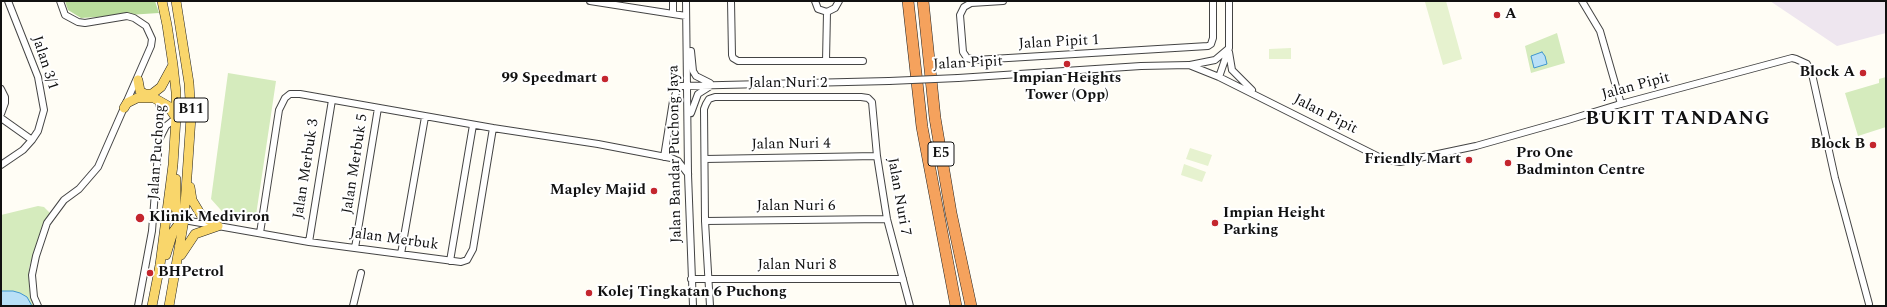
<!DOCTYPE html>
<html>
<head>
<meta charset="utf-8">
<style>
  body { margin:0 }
  #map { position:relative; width:1887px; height:307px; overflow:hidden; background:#fffdf5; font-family:Spectral,serif }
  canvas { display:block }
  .frame { position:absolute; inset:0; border:2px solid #111; pointer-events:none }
</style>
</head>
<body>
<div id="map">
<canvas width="1887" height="307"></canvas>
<div class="frame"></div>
</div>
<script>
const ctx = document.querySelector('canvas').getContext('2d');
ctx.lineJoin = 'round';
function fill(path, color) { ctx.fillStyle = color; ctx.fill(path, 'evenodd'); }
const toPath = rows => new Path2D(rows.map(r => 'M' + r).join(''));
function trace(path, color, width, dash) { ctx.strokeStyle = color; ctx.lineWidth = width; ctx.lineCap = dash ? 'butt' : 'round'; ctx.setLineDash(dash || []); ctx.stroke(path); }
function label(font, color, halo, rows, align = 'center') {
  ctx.font = font + ' Spectral,serif'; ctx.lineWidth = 4; ctx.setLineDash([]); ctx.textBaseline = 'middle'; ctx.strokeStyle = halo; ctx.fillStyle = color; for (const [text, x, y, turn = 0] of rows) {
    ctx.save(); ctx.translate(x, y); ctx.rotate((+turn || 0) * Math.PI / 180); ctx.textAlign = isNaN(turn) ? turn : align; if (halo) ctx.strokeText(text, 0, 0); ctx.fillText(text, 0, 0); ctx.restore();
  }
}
fill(toPath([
  [1770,1,1886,1,1886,33,1837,46]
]), '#eee6ef');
fill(toPath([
  [1557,33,1565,63,1531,73,1525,46],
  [228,73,276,81,255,222,228,218,211,199],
  [1886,77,1886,127,1858,136,1845,93,1879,83,1879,79],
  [38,206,44,207,50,213,40,233,29,268,29,287,34,306,1,306,1,215]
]), '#d5ebbd');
fill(toPath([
  [65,1,155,1,159,13,81,18,68,10]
]), '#b9dc9c');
fill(toPath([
  [1446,1,1462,59,1443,65,1425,2],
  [1291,48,1291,59,1269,59,1269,49],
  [1190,148,1212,155,1208,166,1186,159],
  [1184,164,1206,172,1202,182,1181,175]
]), '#e6f2cf');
const water = toPath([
  [1542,52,1545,56,1547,64,1534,68,1531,56,1542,52],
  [1,291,13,291,20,293,27,297,32,306,1,306,1,291]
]);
fill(water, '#b9e0f7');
trace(water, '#3f96cf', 1);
const minor = toPath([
  [590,1,686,16],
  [673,1,673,13],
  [686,1,688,174,693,306],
  [731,1,732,55,733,58,738,61,863,61],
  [815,1,818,9,827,12,835,8,839,1],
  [1003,1,971,3,964,7,960,15,963,52,967,58,975,60,1208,46,1211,44,1213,38,1213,1],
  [1582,1,1600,31,1621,104],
  [691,51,693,71,696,76,710,83],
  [1229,52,1232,70,1252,90],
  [826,61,827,12],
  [1190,65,1215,60,1228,49],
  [1219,77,1229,48,1229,1],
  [958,78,1141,66,1189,65,1219,77,1383,159,1400,162,1476,146,1568,120,1617,105,1792,58,1796,59,1807,64,1812,74,1835,178,1869,304],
  [1,89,5,97,5,103,1,114],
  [158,100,161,112,159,137],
  [691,113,698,94,709,87],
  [1,118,32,140],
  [664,157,673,101,677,90,681,86,889,81],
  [705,159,877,156],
  [1,165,23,150,32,140,38,131,44,110,38,77,8,1],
  [184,220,309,242,461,262,467,260,473,249,493,128,598,144,671,158,678,161,688,174],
  [705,221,887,219],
  [260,233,279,110,285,98,290,94,300,94,493,128],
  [309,242,332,100],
  [355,248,378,108],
  [401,254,425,117],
  [450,261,473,125],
  [691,279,903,279],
  [38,306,34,297,32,275,36,256,47,223,64,200,79,189,98,167,151,46,152,39,146,26,134,18,127,16,85,23,78,22,65,15,60,1],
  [138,306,152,231,159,140,166,126,176,118],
  [353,306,361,273],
  [710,306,705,221,704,109,706,104,709,99,715,97,861,97,868,98,872,102,877,156,887,219,910,306]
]);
const primary = toPath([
  [138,80,140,91,145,94,152,94,161,87,173,65],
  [124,108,127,103,137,98,154,98,168,106,176,118],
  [176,179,176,208,178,215,184,220],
  [190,187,192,200,201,215,218,226],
  [166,255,173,232,178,225,184,220],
  [181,255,195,234,218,226],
  [152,306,160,265,173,165,176,118,176,92,173,65,167,25,162,1],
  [169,306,184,220,191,117,189,83,176,1]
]);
const motorway = toPath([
  [908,1,922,127,956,306],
  [923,1,935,118,951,213,971,306]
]);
trace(minor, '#444', 8);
trace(primary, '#222', 10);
trace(motorway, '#222', 12);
trace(minor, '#fff', 6);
trace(primary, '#f9d66b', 9);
trace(motorway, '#f5a25d', 11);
const minorBridge = toPath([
  [889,81,958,78]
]);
trace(minorBridge, '#444', 8, []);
trace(minorBridge, '#fff', 6);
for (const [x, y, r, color] of [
  [1497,15,4,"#c4262e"],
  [1067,64,4,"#c4262e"],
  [1863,73,4,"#c4262e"],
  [605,79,4,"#c4262e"],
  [1873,145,4,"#c4262e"],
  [1469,160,4,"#c4262e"],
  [1508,163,4,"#c4262e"],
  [654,191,4,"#c4262e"],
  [140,218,5,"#c4262e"],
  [1215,223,4,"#c4262e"],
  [150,273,4,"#c4262e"],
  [589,293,4,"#c4262e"]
]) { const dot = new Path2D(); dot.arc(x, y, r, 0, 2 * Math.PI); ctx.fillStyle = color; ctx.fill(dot); trace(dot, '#fff', 1.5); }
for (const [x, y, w] of [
  [191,110,34],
  [941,154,26]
]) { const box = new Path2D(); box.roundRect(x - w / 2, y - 12, w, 24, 3); ctx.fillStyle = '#fff'; ctx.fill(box); trace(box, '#111', 1); }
label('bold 14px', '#111', null, [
  ["B11",191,110],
  ["E5",941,154]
]);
label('bold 15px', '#111', '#fff', [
  ["A",1505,15],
  ["Block A",1855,73,"right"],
  ["99 Speedmart",597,79,"right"],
  ["Impian Heights",1067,79,"center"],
  ["Tower (Opp)",1067,96,"center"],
  ["Block B",1865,145,"right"],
  ["Pro One",1516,154],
  ["Badminton Centre",1516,171],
  ["Friendly Mart",1461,160,"right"],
  ["Mapley Majid",646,191,"right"],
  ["Impian Height",1223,214],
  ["Parking",1223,231],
  ["Klinik Mediviron",149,218],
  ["BHPetrol",158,273],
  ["Kolej Tingkatan 6 Puchong",597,293]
], 'left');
label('15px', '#111', '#fff', [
  ["Jalan Pipit 1",1059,43,-3],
  ["Jalan 3/1",44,63,72],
  ["Jalan Pipit",968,64,-3],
  ["Jalan Nuri 2",788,84],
  ["Jalan Pipit",1636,87,-15],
  ["Jalan Pipit",1325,115,27],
  ["Jalan Nuri 4",791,145,-1],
  ["Jalan Puchong",158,152,-86],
  ["Jalan Bandar Puchong Jaya",676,154,-91],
  ["Jalan Merbuk 5",356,164,-81],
  ["Jalan Merbuk 3",307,169,-81],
  ["Jalan Nuri 7",898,197,80],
  ["Jalan Nuri 6",796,207],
  ["Jalan Merbuk",394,240,8],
  ["Jalan Nuri 8",797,266]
]);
ctx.letterSpacing = '1px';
label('bold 19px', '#111', '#fff', [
  ["BUKIT TANDANG",1678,120]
]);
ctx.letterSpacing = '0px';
</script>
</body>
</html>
